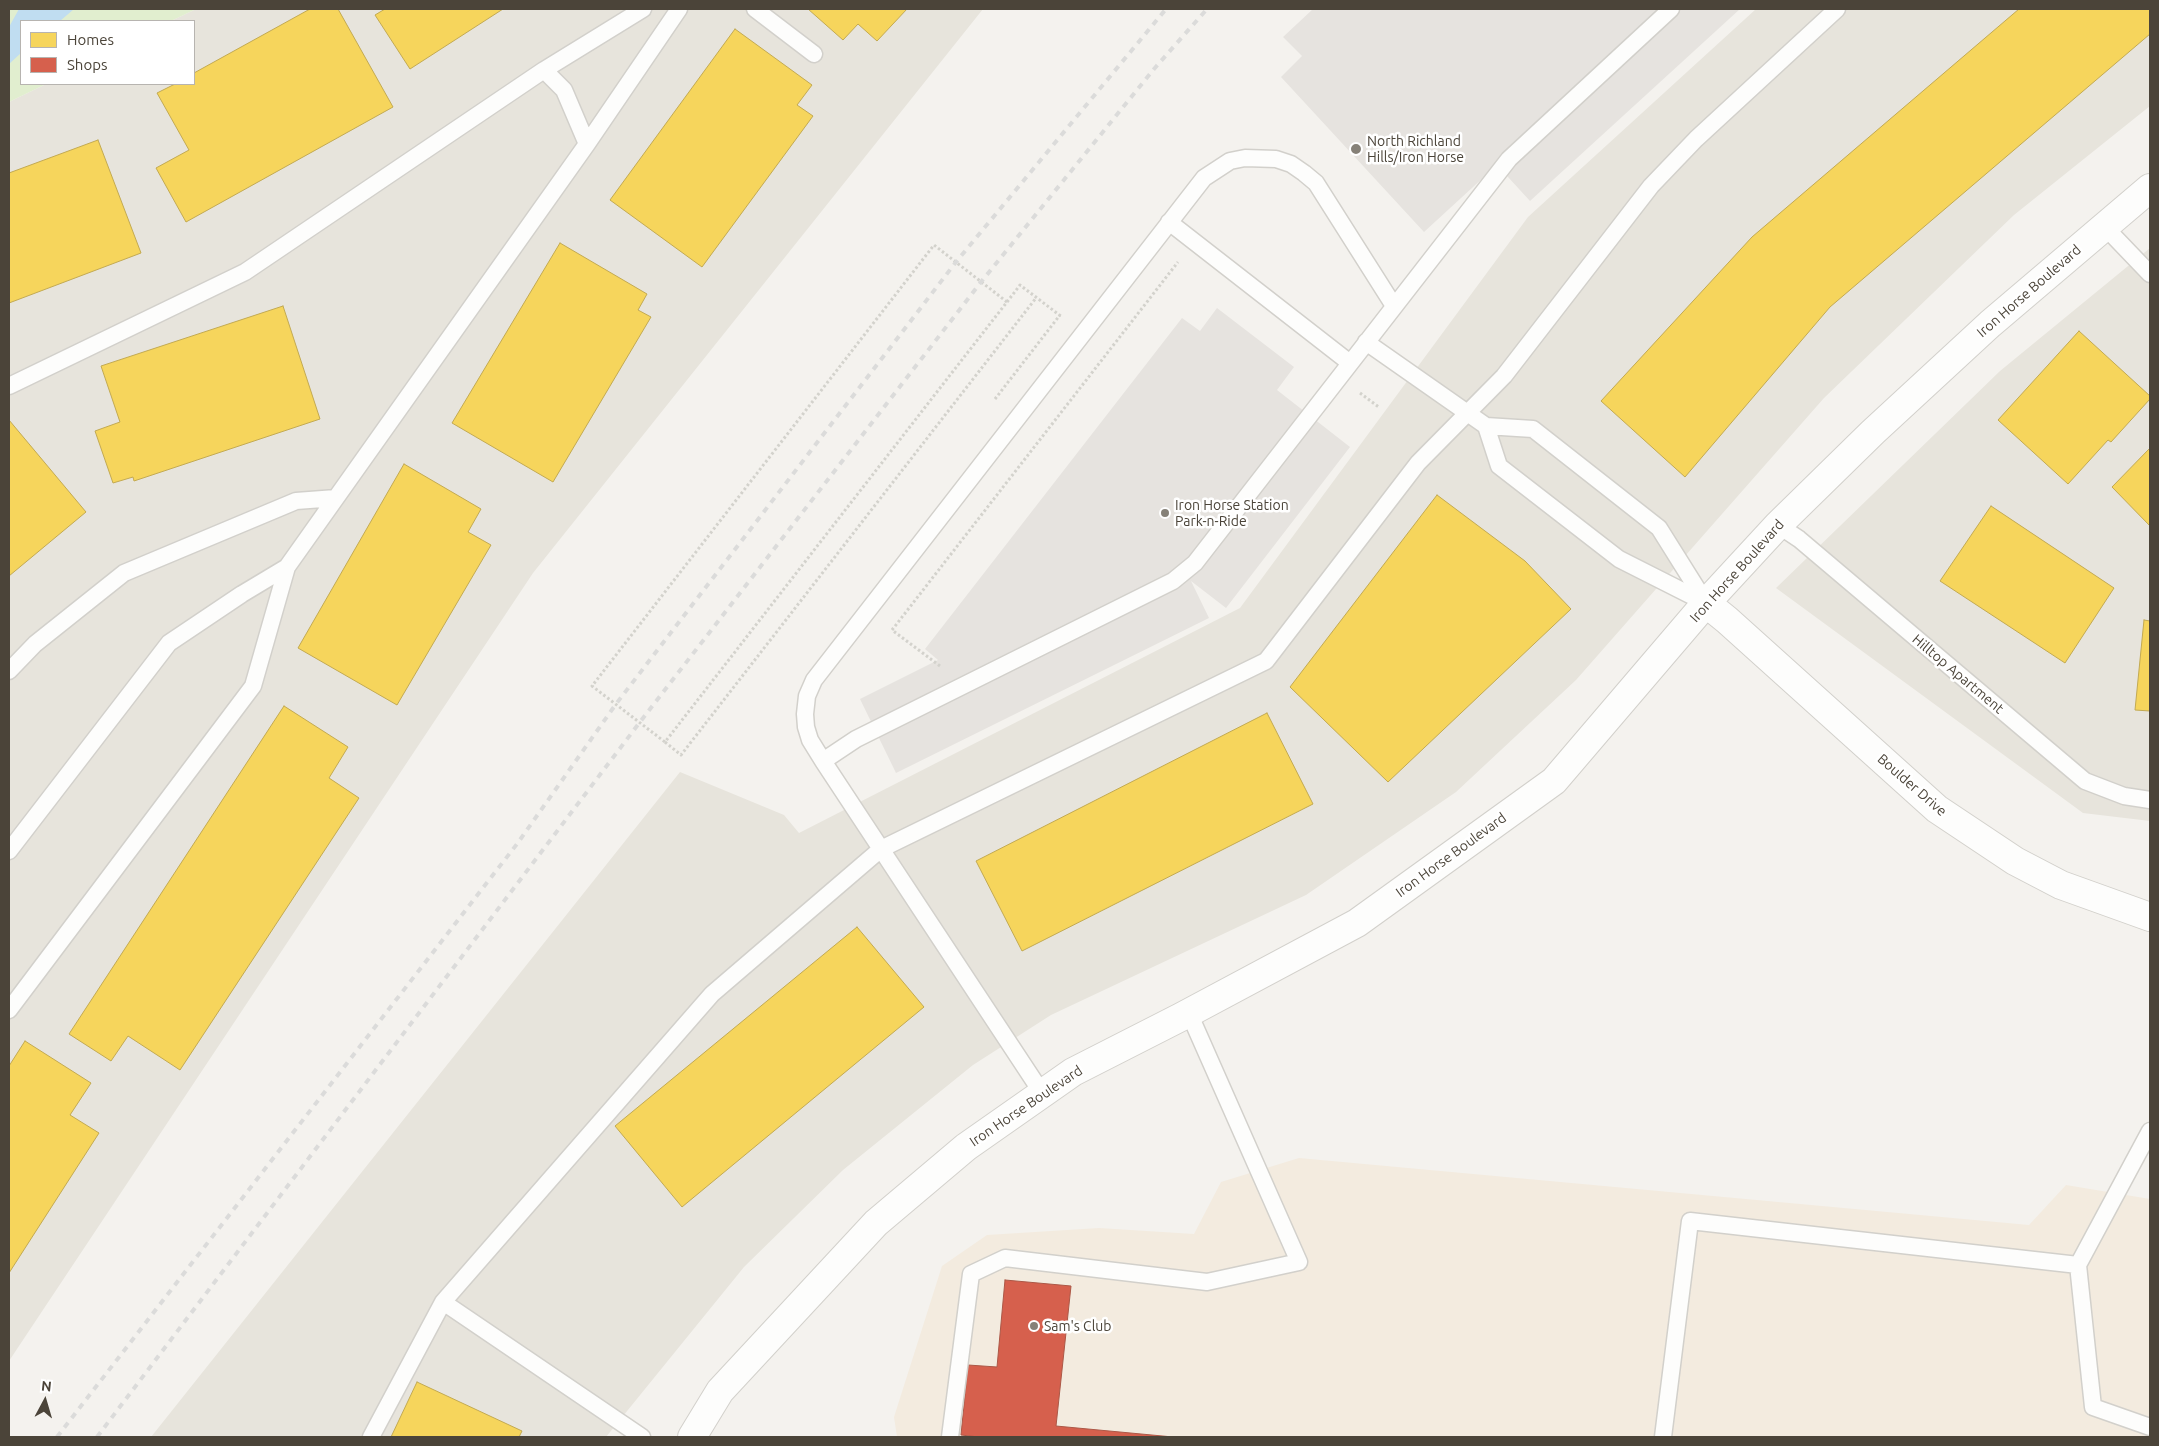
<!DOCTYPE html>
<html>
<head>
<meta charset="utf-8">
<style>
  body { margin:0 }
  #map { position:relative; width:2159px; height:1446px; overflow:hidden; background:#f4f2ee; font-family:Ubuntu,sans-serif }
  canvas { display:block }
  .frame { position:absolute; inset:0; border:10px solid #4b4439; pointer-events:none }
  .legend { position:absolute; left:20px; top:20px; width:175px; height:65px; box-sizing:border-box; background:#fff; border:1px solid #b7b4b0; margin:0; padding:6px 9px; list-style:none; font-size:15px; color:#4b4439 }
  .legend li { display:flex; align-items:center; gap:10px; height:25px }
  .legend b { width:25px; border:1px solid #b7b4b0 }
  .north { position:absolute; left:20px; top:1376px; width:50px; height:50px; -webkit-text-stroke:4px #fff; paint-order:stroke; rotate:6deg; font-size:14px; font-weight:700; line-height:20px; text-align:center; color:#4b4439 }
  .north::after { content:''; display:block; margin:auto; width:18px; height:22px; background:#4b4439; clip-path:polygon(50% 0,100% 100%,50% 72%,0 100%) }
</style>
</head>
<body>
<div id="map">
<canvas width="2159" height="1446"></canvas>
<div class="frame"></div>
<ul class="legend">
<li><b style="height:14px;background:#f6d55c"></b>Homes</li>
<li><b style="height:14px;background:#d6604d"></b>Shops</li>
</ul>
<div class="north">N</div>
</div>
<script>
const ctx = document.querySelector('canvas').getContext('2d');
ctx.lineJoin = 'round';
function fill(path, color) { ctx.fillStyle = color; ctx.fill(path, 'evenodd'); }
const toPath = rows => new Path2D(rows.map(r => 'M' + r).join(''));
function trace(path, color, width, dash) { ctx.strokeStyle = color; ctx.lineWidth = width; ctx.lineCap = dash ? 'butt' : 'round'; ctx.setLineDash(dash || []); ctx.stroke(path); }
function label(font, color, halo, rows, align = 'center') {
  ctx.font = font + ' Ubuntu,sans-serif'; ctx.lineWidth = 5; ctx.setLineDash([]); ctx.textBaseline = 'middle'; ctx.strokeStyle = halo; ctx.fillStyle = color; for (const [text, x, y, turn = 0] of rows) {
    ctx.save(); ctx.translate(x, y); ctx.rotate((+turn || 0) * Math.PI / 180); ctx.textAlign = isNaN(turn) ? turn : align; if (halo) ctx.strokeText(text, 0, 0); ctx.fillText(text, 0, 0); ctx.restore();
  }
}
fill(toPath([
  [196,9,983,9,533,573,9,1361,9,102,46,84,194,84,194,21,171,21],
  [1756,9,2150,9,2150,106,2014,215,1824,398,1576,680,1456,792,1306,895,1051,1015,973,1065,843,1170,744,1267,606,1437,151,1437,680,772,784,815,799,833,1240,608,1528,217],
  [2150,248,2150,821,2083,813,1776,588,2000,371]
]), '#e7e4dc');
fill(toPath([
  [1299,1158,2029,1225,2066,1185,2150,1199,2150,1437,897,1437,894,1417,942,1266,987,1235,1099,1228,1194,1234,1221,1182]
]), '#f3ebdf');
fill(toPath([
  [9,9,196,9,171,21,21,21,21,84,46,84,9,102]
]), '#e1eecf');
fill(toPath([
  [1313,9,1740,9,1530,201,1497,165,1424,232,1281,77,1302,56,1283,37],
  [1217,308,1294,367,1277,390,1350,447,1226,608,1191,581,1209,618,896,773,860,699,938,660,925,649,1182,318,1200,331]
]), '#e6e3df');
fill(toPath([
  [19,9,74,9,60,21,21,21,21,53,9,64,9,27]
]), '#c0ddf1');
const homes = toPath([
  [310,9,338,9,393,107,186,222,156,168,189,150,157,93,175,84,194,84,194,73,310,9],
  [385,9,503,9,410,69,375,15,385,9],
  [808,9,907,9,877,41,858,24,843,40,808,9],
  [2019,9,2150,9,2150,34,1830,307,1685,477,1601,401,1752,237,2019,9],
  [735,29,812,85,797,105,813,116,702,267,610,200,735,29],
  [98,140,141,253,9,303,9,173,98,140],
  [560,243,647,294,638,310,651,317,553,482,452,423,560,243],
  [283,306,320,419,134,481,133,477,113,483,95,431,120,422,101,366,283,306],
  [2079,331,2150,396,2150,399,2111,442,2108,440,2068,484,1998,420,2079,331],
  [9,420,86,512,9,576,9,420],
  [2150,448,2150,526,2112,487,2150,448],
  [404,464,481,509,468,532,491,545,397,705,298,648,404,464],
  [1437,495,1525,561,1571,609,1388,782,1290,687,1437,495],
  [1991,506,2114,588,2065,663,1940,581,1991,506],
  [2144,620,2150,621,2150,711,2135,710,2144,620],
  [284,706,348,747,329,778,359,798,180,1070,128,1036,111,1061,69,1034,284,706],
  [1267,713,1313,804,1022,951,976,861,1267,713],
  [857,927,924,1007,682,1207,615,1126,857,927],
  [25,1041,91,1083,70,1115,99,1133,9,1273,9,1066,25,1041],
  [417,1382,522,1431,519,1437,391,1437,417,1382]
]);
fill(homes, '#f6d55c');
trace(homes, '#c3aa52', 1);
const shops = toPath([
  [1005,1280,1071,1286,1056,1426,1173,1437,979,1437,961,1435,968,1365,997,1367,1005,1280]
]);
fill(shops, '#d6604d');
trace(shops, '#ac5847', 1);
const service = toPath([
  [755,9,814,54],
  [544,70,564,90,587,144],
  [1169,222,1350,363],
  [2104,226,2150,274],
  [1366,342,1486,426,1533,429,1659,528,1706,603],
  [9,386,245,272,544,70,643,9],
  [1486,426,1499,466,1619,559,1706,603],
  [1778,525,1799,539,2085,781,2124,796,2150,800],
  [9,671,35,644,124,573,296,501,336,498],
  [823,761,810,740,806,727,805,714,807,696,814,680,1204,178,1230,161,1245,158,1276,159,1291,164,1304,173,1316,183,1394,306],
  [9,851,169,643,242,594,287,567],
  [9,1010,253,686,287,567,587,144,679,9],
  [1042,1093,823,761,856,739,1173,581,1195,563,1509,159,1671,9],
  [2078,1265,2093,1407,2150,1427],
  [443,1302,642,1437],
  [371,1437,443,1302,712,994,881,849,1266,661,1418,463,1504,376,1651,186,1696,139,1837,9],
  [950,1437,971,1274,1005,1258,1207,1282,1299,1262,1189,1013],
  [1663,1437,1690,1221,2078,1265,2150,1131]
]);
const minor = toPath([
  [1706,603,1727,620,1937,809,2015,861,2061,885,2150,917]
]);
const tertiary = toPath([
  [692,1437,720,1391,876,1223,966,1147,1073,1072,1181,1017,1357,923,1554,781,1706,603,1778,525,1873,432,1990,324,2150,188]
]);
trace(service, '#d2d0cb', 19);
trace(minor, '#d2d0cb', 30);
trace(tertiary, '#d2d0cb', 30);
trace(toPath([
  [1007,302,934,245,592,686,665,742,947,379,1007,302,1020,285,1062,317],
  [1360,393,1380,408],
  [995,399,1060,315],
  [940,666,892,630,1178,262],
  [665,742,681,755,1036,298]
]), '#d3d2cc', 3, [2.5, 2.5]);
trace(service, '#fdfdfc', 16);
trace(minor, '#fdfdfc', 28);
trace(tertiary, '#fdfdfc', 28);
trace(toPath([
  [57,1437,517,844,616,704,956,262,1166,9],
  [97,1437,640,722,981,282,1154,69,1207,9]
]), '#dbdbda', 4, [6, 6]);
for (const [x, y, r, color] of [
  [1356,149,6,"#868178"],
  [1165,513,5,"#868178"],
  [1034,1326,5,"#868178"]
]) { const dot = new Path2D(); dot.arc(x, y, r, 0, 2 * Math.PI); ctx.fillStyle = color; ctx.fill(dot); trace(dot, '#fff', 2); }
label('14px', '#4b4439', '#fff', [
  ["North Richland",1367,141],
  ["Hills/Iron Horse",1367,157],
  ["Iron Horse Station",1175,505],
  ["Park-n-Ride",1175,521],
  ["Sam's Club",1044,1326]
], 'left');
label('14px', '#4b4439', '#fff', [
  ["Iron Horse Boulevard",2029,291,-41],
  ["Iron Horse Boulevard",1737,571,-48],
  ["Hilltop Apartment",1958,674,40],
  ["Boulder Drive",1912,785,41],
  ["Iron Horse Boulevard",1451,855,-36],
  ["Iron Horse Boulevard",1026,1106,-34]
]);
</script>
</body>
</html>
